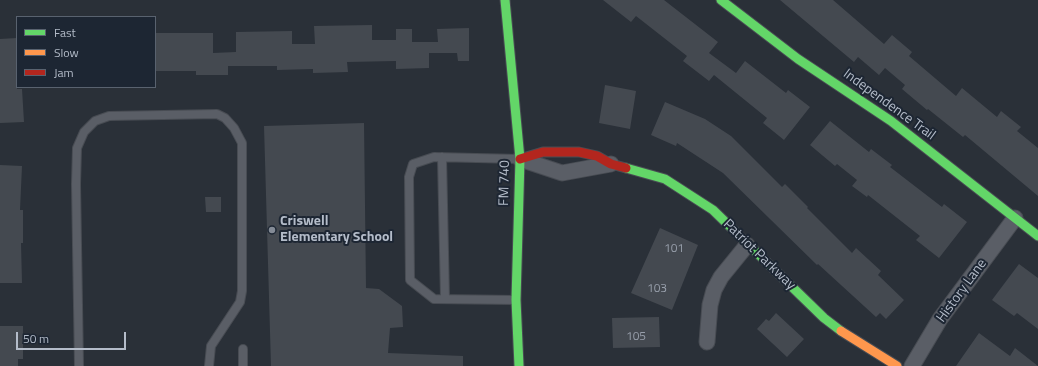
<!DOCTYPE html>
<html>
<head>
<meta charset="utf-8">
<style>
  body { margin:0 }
  #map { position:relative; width:1038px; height:366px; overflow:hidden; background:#2a3038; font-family:"Titillium Web",sans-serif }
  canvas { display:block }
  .legend { position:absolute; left:16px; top:16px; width:140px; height:72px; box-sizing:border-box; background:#1d2633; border:1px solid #59626f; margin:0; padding:5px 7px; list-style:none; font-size:12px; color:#b4bcc9 }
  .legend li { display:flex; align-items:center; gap:8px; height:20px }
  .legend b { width:20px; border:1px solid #59626f }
  .scale { position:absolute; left:16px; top:332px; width:110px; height:18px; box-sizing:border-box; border:2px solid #b4bcc9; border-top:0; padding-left:5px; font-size:12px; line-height:14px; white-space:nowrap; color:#b4bcc9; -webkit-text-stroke:3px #1d2633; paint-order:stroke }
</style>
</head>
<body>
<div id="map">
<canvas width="1038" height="366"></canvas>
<ul class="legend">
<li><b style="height:5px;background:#63d668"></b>Fast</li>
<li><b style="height:5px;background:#ff974d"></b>Slow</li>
<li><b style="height:5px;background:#b3261e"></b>Jam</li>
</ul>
<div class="scale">50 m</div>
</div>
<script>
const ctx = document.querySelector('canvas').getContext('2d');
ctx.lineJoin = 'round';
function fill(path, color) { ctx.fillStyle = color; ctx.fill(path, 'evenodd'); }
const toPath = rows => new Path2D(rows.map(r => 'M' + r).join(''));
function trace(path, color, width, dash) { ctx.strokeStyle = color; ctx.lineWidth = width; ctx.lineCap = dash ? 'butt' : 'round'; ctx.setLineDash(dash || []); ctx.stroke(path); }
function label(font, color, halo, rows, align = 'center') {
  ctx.font = font + ' "Titillium Web",sans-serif'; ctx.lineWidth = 4; ctx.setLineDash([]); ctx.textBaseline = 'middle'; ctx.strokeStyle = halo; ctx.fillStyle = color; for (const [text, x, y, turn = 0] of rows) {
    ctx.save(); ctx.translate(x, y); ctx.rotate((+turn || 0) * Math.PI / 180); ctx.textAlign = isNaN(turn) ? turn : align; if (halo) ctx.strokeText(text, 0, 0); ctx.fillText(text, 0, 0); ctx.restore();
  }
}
fill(toPath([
  [603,0,664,0,718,42,709,53,736,73,745,61,786,93,788,90,810,107,784,140,763,123,767,118,714,75,709,81,683,61,687,56,636,16,631,22],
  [780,0,833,0,884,44,892,35,912,52,909,56,956,96,962,88,997,117,1001,111,1021,127,1017,131,1038,148,1038,196,965,135,963,137,928,109,927,110,902,89,905,85,885,68,879,75,858,57,854,62],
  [372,25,372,40,396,40,396,29,412,29,412,42,438,42,437,29,469,28,469,61,458,61,457,53,429,53,429,68,396,69,396,61,347,62,348,72,313,73,313,69,277,70,277,66,228,66,228,75,196,75,196,71,156,71,156,33,213,33,213,53,236,52,236,32,292,31,292,44,315,44,314,26],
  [17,38,17,89,22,89,24,122,0,123,0,39],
  [605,85,636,91,630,129,599,123],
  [665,102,705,119,731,136,782,187,785,184,808,207,807,208,852,253,856,248,881,271,878,275,904,300,886,319,880,313,876,317,818,264,817,265,723,173,677,143,676,146,651,135],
  [830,121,869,152,871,149,892,165,890,167,942,207,944,204,967,222,939,258,916,240,920,236,868,195,867,197,852,186,857,180,837,164,835,166,810,145],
  [364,123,366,288,379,289,402,306,403,327,390,328,388,353,463,356,463,366,271,366,264,126],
  [0,165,22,166,20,210,23,210,23,243,21,243,22,283,0,283],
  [205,197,221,197,221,212,206,212],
  [660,228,698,245,672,310,631,293],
  [1019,264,1038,278,1038,329,1017,313,1014,316,992,300],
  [776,313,804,339,787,357,757,329,766,319,769,321],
  [659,317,660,347,613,348,612,318],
  [0,326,23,326,23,359,18,359,18,366,0,366],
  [979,333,1010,356,1015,348,1038,366,956,366]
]), '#444950');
const lane = toPath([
  [442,157,445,299],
  [516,300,434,299,410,280,409,177,413,164,434,157,519,159],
  [243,349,243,366],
  [79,366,76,184,77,148,84,132,95,121,109,116,217,114,225,118,234,128,242,143,242,291,240,302,211,346,209,366]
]);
const street = toPath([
  [520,159,562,173,611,164],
  [707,342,710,305,714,290,721,277,747,245],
  [912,366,940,319,1015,218]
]);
const fast = toPath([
  [505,0,520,159,516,300,519,366],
  [721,0,798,59,891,121,1038,236],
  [626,168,665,179,713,210,824,318,841,331]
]);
const slow = toPath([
  [841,331,897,366]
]);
const jam = toPath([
  [520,159,543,152,579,152,597,156,611,164,626,168]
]);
trace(lane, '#484c53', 10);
trace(street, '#484c53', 17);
trace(fast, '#484c53', 11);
trace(slow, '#484c53', 11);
trace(jam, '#484c53', 11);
trace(lane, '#5a5e66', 8);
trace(street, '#5a5e66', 15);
trace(fast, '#63d668', 9);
trace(slow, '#ff974d', 9);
trace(jam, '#b3261e', 9);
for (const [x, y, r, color] of [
  [272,230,4,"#848b96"]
]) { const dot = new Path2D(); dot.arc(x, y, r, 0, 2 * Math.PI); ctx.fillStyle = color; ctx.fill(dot); trace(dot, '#1d2633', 1.5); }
label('12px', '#989fab', null, [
  ["101",674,249],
  ["103",657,289],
  ["105",636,337]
]);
label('14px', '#b4bcc9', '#1d2633', [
  ["Independence Trail",889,105,36],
  ["FM 740",505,183,-89],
  ["Patriot Parkway",759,255,44],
  ["History Lane",962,291,-54]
]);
label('bold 14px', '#b4bcc9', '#1d2633', [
  ["Criswell",280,222],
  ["Elementary School",280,238]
], 'left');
</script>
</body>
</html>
